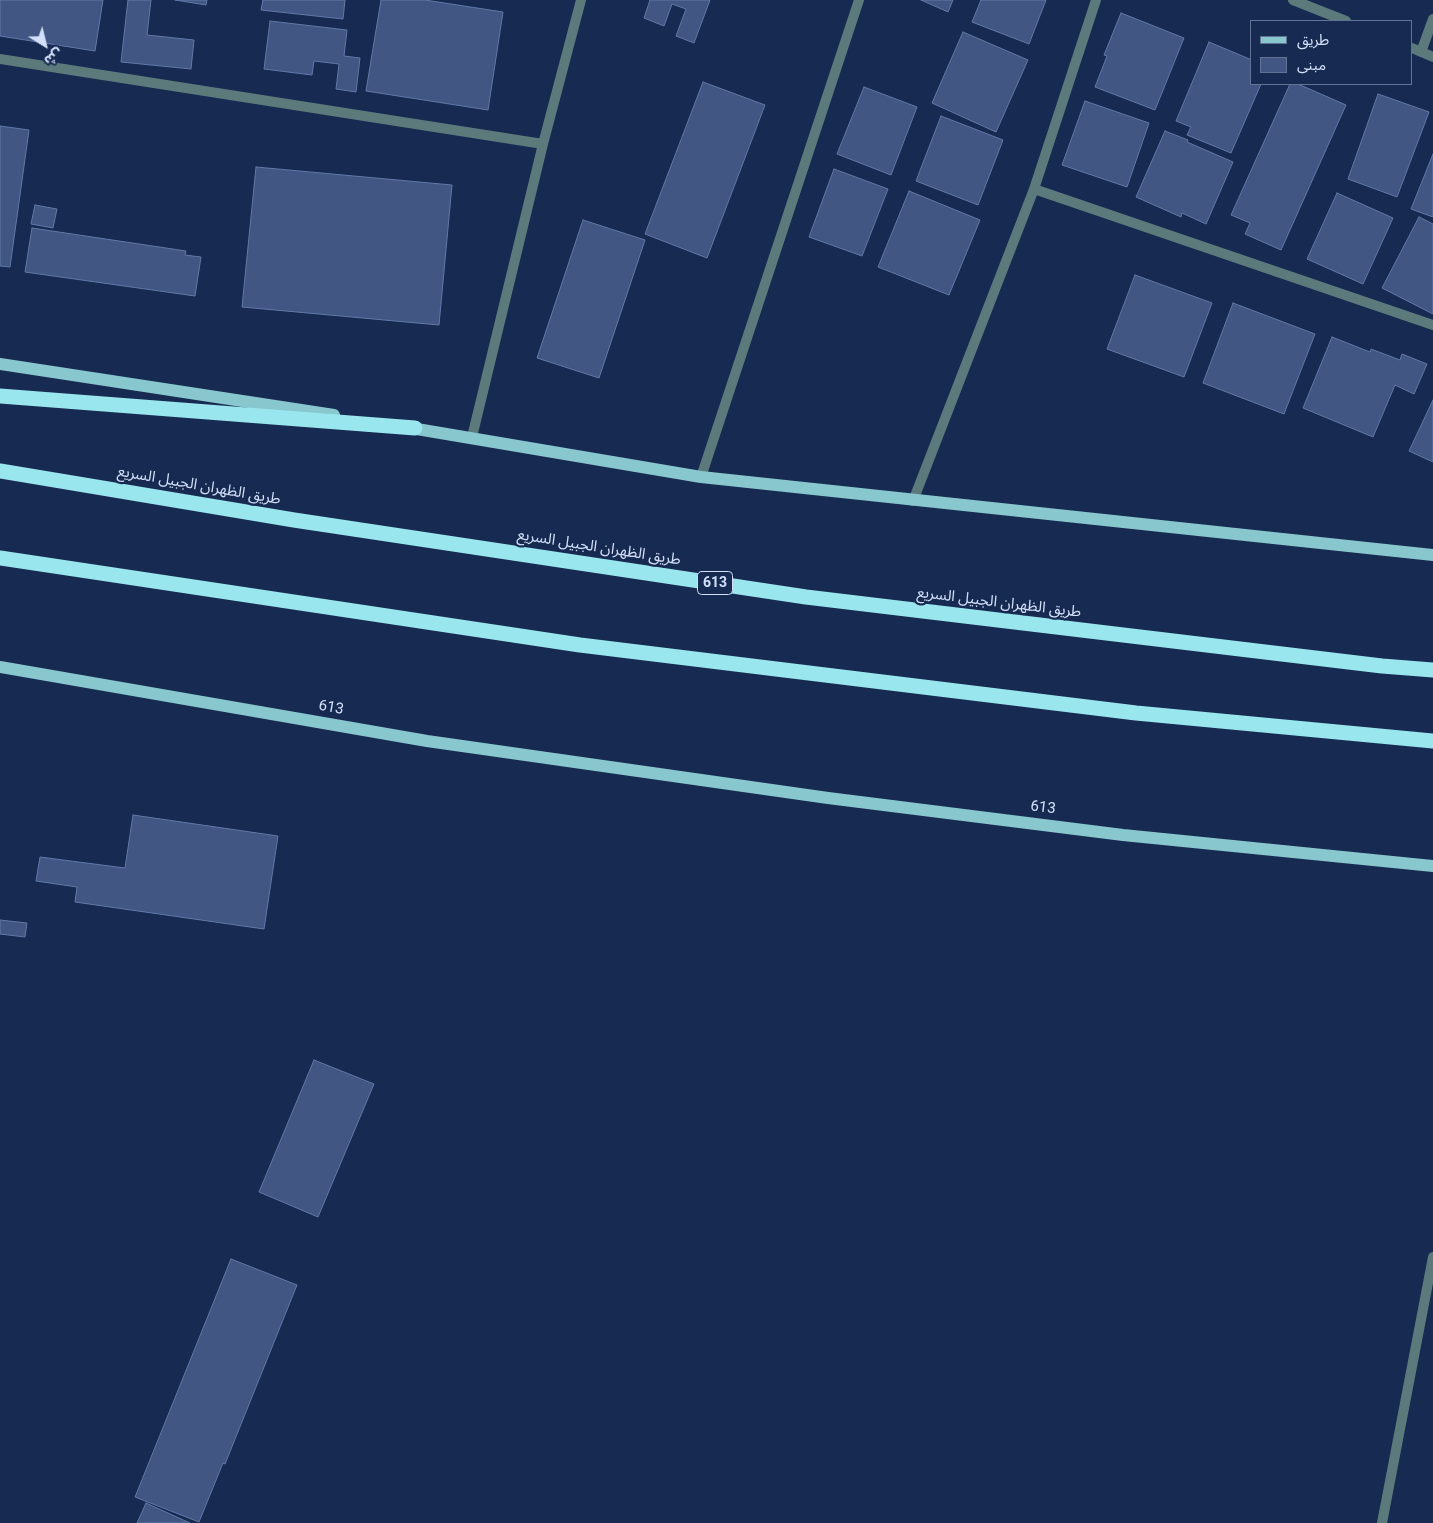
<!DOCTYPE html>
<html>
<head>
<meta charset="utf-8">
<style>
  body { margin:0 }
  #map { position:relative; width:1433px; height:1523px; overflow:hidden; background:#172a51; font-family:Roboto,"Noto Sans Arabic",sans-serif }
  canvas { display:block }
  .legend { position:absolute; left:1250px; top:20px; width:162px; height:65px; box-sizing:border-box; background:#172a51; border:1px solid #627395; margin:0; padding:6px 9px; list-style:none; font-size:15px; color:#d3e0fa }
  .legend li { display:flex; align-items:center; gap:10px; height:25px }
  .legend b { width:25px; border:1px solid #627395 }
  .north { position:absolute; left:20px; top:20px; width:50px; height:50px; -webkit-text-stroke:4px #172a51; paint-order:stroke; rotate:144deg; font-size:14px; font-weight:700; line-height:20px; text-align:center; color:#d3e0fa }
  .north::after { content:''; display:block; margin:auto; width:18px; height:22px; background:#d3e0fa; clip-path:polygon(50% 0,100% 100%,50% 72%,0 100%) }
</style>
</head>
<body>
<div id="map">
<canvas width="1433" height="1523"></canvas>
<ul class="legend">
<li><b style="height:6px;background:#88c7ce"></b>طريق</li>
<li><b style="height:14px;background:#415682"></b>مبنى</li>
</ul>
<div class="north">ش</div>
</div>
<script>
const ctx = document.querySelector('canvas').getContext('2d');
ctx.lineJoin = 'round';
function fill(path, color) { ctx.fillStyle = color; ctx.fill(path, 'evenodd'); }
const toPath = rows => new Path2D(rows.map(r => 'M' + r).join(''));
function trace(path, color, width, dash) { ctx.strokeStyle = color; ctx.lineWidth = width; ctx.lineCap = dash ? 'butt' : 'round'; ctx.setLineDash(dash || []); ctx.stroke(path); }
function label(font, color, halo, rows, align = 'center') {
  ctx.font = font + ' Roboto,"Noto Sans Arabic",sans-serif'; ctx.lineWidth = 4.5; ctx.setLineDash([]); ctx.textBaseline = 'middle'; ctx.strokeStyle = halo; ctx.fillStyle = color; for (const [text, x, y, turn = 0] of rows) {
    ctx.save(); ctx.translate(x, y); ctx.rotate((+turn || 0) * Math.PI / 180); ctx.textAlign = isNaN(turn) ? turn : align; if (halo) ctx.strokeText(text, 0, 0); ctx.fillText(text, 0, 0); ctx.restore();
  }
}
const building = toPath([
  [0,0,103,0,95,51,0,36,0,0],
  [128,0,151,0,147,35,194,40,191,69,121,62,128,0],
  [175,0,207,0,206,5,175,0],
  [263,0,345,0,343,19,261,10,263,0],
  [381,0,425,0,503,12,488,110,366,91,381,0],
  [650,0,710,0,694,43,676,36,686,9,672,4,664,26,644,18,650,0],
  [921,0,953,0,948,12,921,0],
  [981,0,1046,0,1029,44,972,22,981,0],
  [1121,13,1184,38,1155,110,1095,87,1107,56,1104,55,1121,13],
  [270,21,347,30,344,56,360,58,356,92,336,89,339,64,314,61,312,75,264,69,270,21],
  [963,32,1028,60,996,132,932,103,963,32],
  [1209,42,1252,60,1252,84,1261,84,1231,153,1187,135,1191,127,1176,121,1209,42],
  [703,82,765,105,707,258,645,234,703,82],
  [1290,84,1298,84,1346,105,1281,250,1245,234,1250,223,1231,215,1290,84],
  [864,87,917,107,891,175,837,154,864,87],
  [1378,94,1429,112,1397,197,1348,179,1378,94],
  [1085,101,1149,123,1127,187,1062,165,1085,101],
  [941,116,1003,140,978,205,916,181,941,116],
  [0,126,29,130,10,267,0,266,0,126],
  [1165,131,1188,140,1187,142,1233,162,1206,224,1182,213,1181,217,1136,197,1165,131],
  [1433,154,1433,217,1411,209,1433,154],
  [256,167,452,185,439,325,242,307,256,167],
  [834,169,888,189,862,256,809,237,834,169],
  [909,191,980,220,949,295,878,267,909,191],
  [1337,193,1393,218,1363,284,1307,259,1337,193],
  [35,205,57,209,53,228,31,224,35,205],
  [1419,217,1433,224,1433,314,1382,288,1419,217],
  [583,220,645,240,599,378,537,358,583,220],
  [32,228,186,251,185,255,201,257,195,296,25,272,32,228],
  [1135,275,1212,303,1184,377,1107,349,1135,275],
  [1233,303,1315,334,1284,414,1203,383,1233,303],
  [1332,337,1370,352,1371,349,1400,360,1402,354,1427,364,1414,394,1395,385,1373,437,1303,408,1332,337],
  [1433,400,1433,462,1409,451,1433,400],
  [133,815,278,836,264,929,75,902,77,887,36,881,40,857,125,868,133,815],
  [0,920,27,923,25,937,0,934,0,920],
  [314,1060,374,1084,318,1217,259,1192,314,1060],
  [231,1259,297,1285,225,1464,223,1463,199,1522,135,1497,231,1259],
  [146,1503,190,1523,137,1523,146,1503]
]);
fill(building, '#415682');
trace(building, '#6279a7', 1);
trace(toPath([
  [1293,0,1346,21],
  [1412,48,1433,57],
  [1421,52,1433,19],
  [0,59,543,144],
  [1034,189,1433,325],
  [472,437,543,144,581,0],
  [701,477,859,0],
  [913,501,1034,189,1096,0],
  [1382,1523,1433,1257]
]), '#5c797c', 10);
trace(toPath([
  [0,364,334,415],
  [405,427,701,477,1433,555],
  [0,667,427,741,828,798,1123,835,1433,866]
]), '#88c7ce', 12);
trace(toPath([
  [0,396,415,428],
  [0,471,294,520,806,597,1382,666,1433,670],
  [0,558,580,645,1136,713,1433,741]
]), '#99e6ee', 15);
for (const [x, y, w] of [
  [715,583,35]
]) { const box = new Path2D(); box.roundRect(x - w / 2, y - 11.5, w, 23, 4); ctx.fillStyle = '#172a51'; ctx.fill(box); trace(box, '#d3e0fa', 1); }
label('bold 14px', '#d3e0fa', null, [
  ["613",715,583]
]);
label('15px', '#d3e0fa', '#172a51', [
  ["طريق الظهران الجبيل السريع",199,486,10],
  ["طريق الظهران الجبيل السريع",599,548,9],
  ["طريق الظهران الجبيل السريع",999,603,7],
  ["613",331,708,10],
  ["613",1043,808,7]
]);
</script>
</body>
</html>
